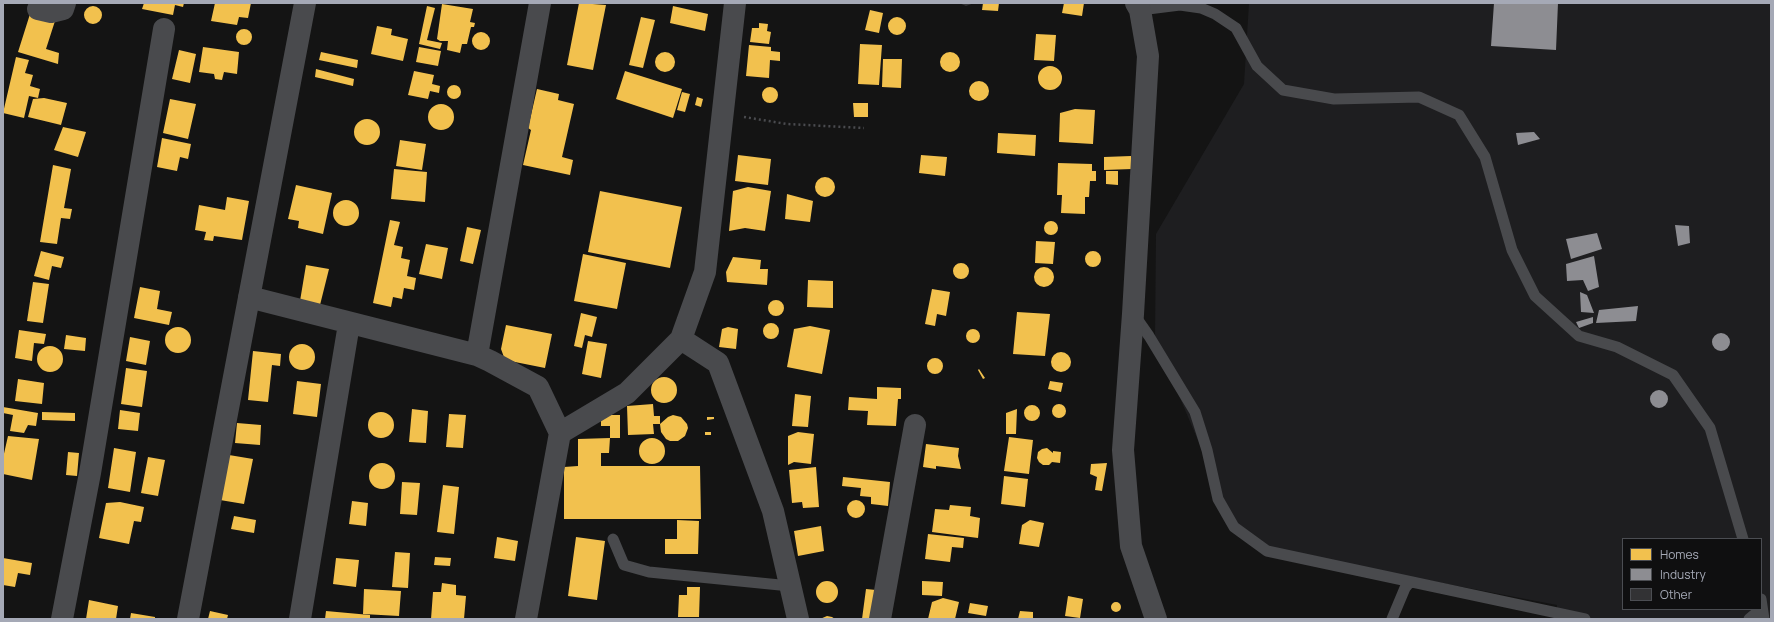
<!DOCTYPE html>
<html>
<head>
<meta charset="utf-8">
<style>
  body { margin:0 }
  #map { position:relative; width:1774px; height:622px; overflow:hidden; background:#141414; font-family:Manrope,sans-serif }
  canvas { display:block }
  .frame { position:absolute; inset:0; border:4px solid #a5a9b6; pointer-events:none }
  .legend { position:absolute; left:1622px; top:538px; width:140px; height:72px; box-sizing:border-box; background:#0f0f10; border:1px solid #4b4d52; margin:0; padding:5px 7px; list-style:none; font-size:12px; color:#a5a9b6 }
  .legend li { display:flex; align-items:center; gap:8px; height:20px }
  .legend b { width:20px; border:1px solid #4b4d52 }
</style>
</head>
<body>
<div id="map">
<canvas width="1774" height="622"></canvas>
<div class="frame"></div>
<ul class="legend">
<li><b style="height:11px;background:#f2c14e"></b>Homes</li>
<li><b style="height:11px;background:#8d8d92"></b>Industry</li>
<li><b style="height:11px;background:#323234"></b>Other</li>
</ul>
</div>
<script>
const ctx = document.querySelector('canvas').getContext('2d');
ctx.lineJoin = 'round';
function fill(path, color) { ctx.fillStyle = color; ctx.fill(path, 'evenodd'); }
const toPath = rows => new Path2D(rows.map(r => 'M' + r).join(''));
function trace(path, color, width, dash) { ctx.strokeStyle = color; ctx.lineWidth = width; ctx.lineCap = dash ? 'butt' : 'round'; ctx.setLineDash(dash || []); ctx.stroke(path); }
fill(toPath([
  [1249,3,1771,3,1771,619,1557,619,1557,605,1332,562,1260,546,1230,516,1155,339,1156,234,1244,84],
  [1623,539,1761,539,1761,609,1623,609]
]), '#1e1e20');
fill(toPath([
  [144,3,184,3,183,7,175,5,173,15,142,9],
  [215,3,251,3,248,18,239,17,237,25,211,21],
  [579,3,606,5,593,70,567,65],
  [983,3,999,3,998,11,982,10],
  [1064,3,1084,3,1082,16,1062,13],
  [442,4,473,9,470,22,475,23,474,27,471,27,467,44,462,44,460,53,447,50,448,41,440,41,437,39],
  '84 15a9 9 0 1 1 18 0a9 9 0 1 1-18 0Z',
  [427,6,435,8,427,40,442,43,440,49,419,44],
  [673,6,708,14,705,31,670,23],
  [870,10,883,13,879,33,865,30],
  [30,14,55,21,46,49,59,53,58,64,18,52],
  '888 26a9 9 0 1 1 18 0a9 9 0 1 1-18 0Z',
  [641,17,655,20,643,68,629,65],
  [759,23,768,24,767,31,771,32,769,44,750,42,752,28,759,28],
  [377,26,392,29,391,35,408,39,403,61,371,54],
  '236 37a8 8 0 1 1 16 0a8 8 0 1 1-16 0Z',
  '472 41a9 9 0 1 1 18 0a9 9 0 1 1-18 0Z',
  [1036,34,1056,35,1054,61,1034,60],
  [860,44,882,45,879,85,858,84],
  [749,45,771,47,771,51,780,52,780,61,770,60,769,78,746,76],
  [203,47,239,52,237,74,224,72,222,80,215,79,214,74,199,72],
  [419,47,441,51,438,66,416,62],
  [179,50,196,54,190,83,172,79],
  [321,52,358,60,357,68,319,60],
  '655 62a10 10 0 1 1 20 0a10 10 0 1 1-20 0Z',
  '940 62a10 10 0 1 1 20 0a10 10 0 1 1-20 0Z',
  [16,57,29,60,25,73,33,75,30,86,40,89,38,98,29,96,24,118,3,113],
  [883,59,902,59,901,88,882,87],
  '1038 78a12 12 0 1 1 24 0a12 12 0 1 1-24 0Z',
  [316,69,354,79,353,86,315,77],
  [414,71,434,75,432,84,440,86,439,93,430,91,428,99,408,95],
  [625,71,682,89,673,118,616,99],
  '969 91a10 10 0 1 1 20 0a10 10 0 1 1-20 0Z',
  '447 92a7 7 0 1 1 14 0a7 7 0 1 1-14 0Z',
  '762 95a8 8 0 1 1 16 0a8 8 0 1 1-16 0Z',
  [537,89,559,94,558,100,574,104,562,157,573,160,570,175,523,165,531,130,528,128],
  [682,92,690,94,685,112,677,110],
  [697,97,703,99,701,107,695,105],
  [44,98,67,103,61,125,28,117,33,99],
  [170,99,196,104,188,139,163,133],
  [853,103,868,103,868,117,854,117],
  '428 117a13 13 0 1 1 26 0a13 13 0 1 1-26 0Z',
  [1075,109,1095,110,1093,144,1059,142,1060,113],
  '354 132a13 13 0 1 1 26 0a13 13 0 1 1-26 0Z',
  [63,127,86,132,78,157,54,150],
  [998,133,1036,135,1035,156,997,153],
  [162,138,191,144,188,159,180,157,177,171,157,167],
  [400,140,426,144,422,170,396,166],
  [738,155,771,159,768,185,735,181],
  [921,155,947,157,945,176,919,173],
  [1131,156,1132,169,1104,170,1104,157],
  [1058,163,1092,164,1092,171,1096,171,1096,181,1090,181,1089,197,1085,197,1085,214,1061,213,1062,195,1057,195],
  [53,165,71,169,64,208,72,209,70,219,61,218,57,244,40,242],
  [394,169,427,172,425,202,391,199],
  [1106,171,1118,171,1118,185,1106,184],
  '815 187a10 10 0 1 1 20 0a10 10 0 1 1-20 0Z',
  [296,185,332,193,323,234,298,228,299,221,288,219],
  [748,187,771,191,765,231,745,228,729,231,733,191],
  [600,191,682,207,670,268,588,252],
  [787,194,813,201,810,222,785,219],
  [227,197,249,201,242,240,214,236,213,241,204,240,206,232,195,230,199,205,225,210],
  '333 213a13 13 0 1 1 26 0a13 13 0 1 1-26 0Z',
  [390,220,400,222,394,245,403,247,401,258,410,260,407,276,416,278,414,290,404,288,402,299,393,297,391,307,373,303],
  '1044 228a7 7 0 1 1 14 0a7 7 0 1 1-14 0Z',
  [467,227,481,230,473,264,460,261],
  [1036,241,1055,242,1053,264,1035,263],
  [426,244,448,248,442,279,419,274],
  [41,251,64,257,61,268,52,266,49,280,34,276],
  '1085 259a8 8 0 1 1 16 0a8 8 0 1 1-16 0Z',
  [583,254,626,263,617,309,574,301],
  [733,257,761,260,760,269,768,269,767,285,727,282,726,272],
  '953 271a8 8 0 1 1 16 0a8 8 0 1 1-16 0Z',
  [306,265,329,269,320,305,300,301],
  '1034 277a10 10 0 1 1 20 0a10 10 0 1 1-20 0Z',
  [808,280,833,281,833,308,807,307],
  [33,282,49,284,43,323,27,321],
  [140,287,160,291,157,309,172,312,169,325,134,318],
  [932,289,950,292,946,316,937,314,935,326,925,324],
  '768 308a8 8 0 1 1 16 0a8 8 0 1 1-16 0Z',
  [1017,312,1050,314,1045,356,1013,354],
  [581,313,597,317,592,337,585,335,582,348,574,346],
  '763 331a8 8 0 1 1 16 0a8 8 0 1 1-16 0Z',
  [506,325,552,334,545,368,505,360,501,349],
  [810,326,830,330,822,374,787,367,794,329],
  '165 340a13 13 0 1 1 26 0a13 13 0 1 1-26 0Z',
  [728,327,738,329,736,349,719,347,722,329],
  '966 336a7 7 0 1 1 14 0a7 7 0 1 1-14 0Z',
  [19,330,46,334,44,344,34,343,32,361,15,358],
  [66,335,86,338,85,351,64,349],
  [130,337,150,341,146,365,126,361],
  [588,341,607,344,601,378,582,374],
  '289 357a13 13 0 1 1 26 0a13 13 0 1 1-26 0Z',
  '37 359a13 13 0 1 1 26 0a13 13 0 1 1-26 0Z',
  [253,351,281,354,280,366,272,365,268,402,248,400],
  '1051 362a10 10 0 1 1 20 0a10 10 0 1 1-20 0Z',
  '927 366a8 8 0 1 1 16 0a8 8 0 1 1-16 0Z',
  [126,368,147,371,142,407,121,404],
  [979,369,985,378,983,379,978,370],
  '651 390a13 13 0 1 1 26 0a13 13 0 1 1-26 0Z',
  [18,379,44,383,42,404,15,401],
  [297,381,321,384,317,417,293,414],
  [1050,381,1063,383,1061,392,1048,389],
  [877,387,901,388,901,399,898,399,896,426,867,425,868,411,848,410,849,397,877,399],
  [795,394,811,396,808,427,792,426],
  '1052 411a7 7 0 1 1 14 0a7 7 0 1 1-14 0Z',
  [653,404,654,416,660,416,660,424,653,424,654,434,628,435,627,406],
  '1024 413a8 8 0 1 1 16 0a8 8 0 1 1-16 0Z',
  [3,407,38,413,36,426,28,425,24,433,10,431,13,415,3,413],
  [412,409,428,411,426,443,409,442],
  [1017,409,1016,434,1006,434,1006,413],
  [120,410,140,413,138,431,118,429],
  '368 425a13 13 0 1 1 26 0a13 13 0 1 1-26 0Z',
  [42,412,75,413,75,421,42,420],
  [449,414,466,415,463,448,446,447],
  [601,415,620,415,620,438,610,438,610,426,601,426],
  [673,415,681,417,687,424,688,428,685,436,678,441,670,441,666,439,661,432,660,424,668,417],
  [707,417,714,417,714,419,707,420],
  [237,423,261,425,260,445,235,443],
  [705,432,711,432,711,435,705,435],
  [798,432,814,434,811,464,794,462,788,465,788,436],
  [8,436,39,439,32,480,3,474,3,458],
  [1009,437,1033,440,1029,474,1004,471],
  '639 451a13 13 0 1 1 26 0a13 13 0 1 1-26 0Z',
  [610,438,609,453,601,453,601,466,700,466,701,519,564,519,564,467,578,466,578,439],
  [926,444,959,448,958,456,961,469,936,466,936,469,923,467],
  [114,448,136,452,130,492,108,488],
  [1047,448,1053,453,1053,451,1061,452,1060,463,1052,462,1049,465,1043,465,1039,462,1037,458,1038,452,1042,449],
  [68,452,79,453,77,476,66,475],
  [229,455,253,459,244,504,220,500],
  [148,457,165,460,158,496,141,493],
  '369 476a13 13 0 1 1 26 0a13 13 0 1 1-26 0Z',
  [1107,463,1102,491,1095,490,1097,477,1090,474,1091,464],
  [816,467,819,507,803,508,802,502,792,503,789,470],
  [1004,476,1028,479,1025,507,1001,504],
  [843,477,890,482,888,506,871,504,871,497,860,496,861,488,842,486],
  [402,482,420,483,417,515,400,514],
  [443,485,459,487,454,534,437,532],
  '847 509a9 9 0 1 1 18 0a9 9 0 1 1-18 0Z',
  [352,501,368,503,366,526,349,524],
  [120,502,144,507,141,522,134,521,129,544,99,538,106,503],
  [950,505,971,507,970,516,980,518,978,538,932,532,935,509,949,510],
  [234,516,256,520,254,533,231,529],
  [677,520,699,521,698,554,665,554,665,539,677,539],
  [1030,520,1044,523,1039,547,1019,544,1022,525],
  [821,526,824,551,798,556,794,531],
  [928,534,964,538,963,548,952,547,950,562,925,559],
  [497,537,518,541,515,561,494,558],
  [576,537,605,541,597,600,568,596],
  [395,552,410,553,408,588,392,587],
  [435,557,451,558,450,566,434,565],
  [3,558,32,563,30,575,18,573,15,587,3,585],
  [336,558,359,560,356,587,333,584],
  [922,581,943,582,942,596,922,595],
  '816 592a11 11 0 1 1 22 0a11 11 0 1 1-22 0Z',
  [442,583,456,585,456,595,466,596,464,619,431,619,433,592,441,592],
  [687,587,700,587,699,617,678,617,679,595,687,595],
  [364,589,401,591,399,616,363,614],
  [866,589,876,590,872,619,862,619],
  [1068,596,1083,599,1080,618,1065,616],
  [943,598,959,602,955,619,928,619,932,602],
  [89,600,118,606,116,619,86,619],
  '1111 607a5 5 0 1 1 10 0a5 5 0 1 1-10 0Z',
  [970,603,988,606,986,616,968,613],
  [210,611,228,615,227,619,208,619],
  [326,611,370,615,370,619,325,619],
  [1020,611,1033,612,1033,619,1018,619],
  [131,613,155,617,155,619,130,619],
  [827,616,832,617,835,619,820,619]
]), '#f2c14e');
fill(toPath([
  [1494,3,1558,3,1556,50,1491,46],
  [1534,132,1540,139,1518,145,1516,133],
  [1675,225,1689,226,1690,243,1678,246],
  [1597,233,1602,249,1571,259,1566,239],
  [1594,256,1599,287,1588,291,1583,280,1567,281,1566,264],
  [1580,292,1587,295,1594,313,1581,312],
  [1638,306,1636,321,1596,323,1599,310],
  [1593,317,1593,323,1579,328,1576,322],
  '1712 342a9 9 0 1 1 18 0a9 9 0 1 1-18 0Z',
  '1650 399a9 9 0 1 1 18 0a9 9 0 1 1-18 0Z'
]), '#8d8d92');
fill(toPath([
  [959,3,974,3,966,6]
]), '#323234');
trace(toPath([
  [744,117,787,124,864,128]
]), '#4a4b4f', 2.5, [2, 3]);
trace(toPath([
  [1140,10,1180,5,1201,8,1215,14,1236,28,1257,66,1283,90,1334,99,1419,97,1459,115,1485,157,1512,250,1535,296,1579,336,1617,347,1673,375,1710,428,1743,539],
  [1135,316,1149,336,1195,412,1207,450,1218,499,1234,527,1267,551,1585,619],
  [613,539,624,565,649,572,790,586],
  [1761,599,1764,619],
  [1392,619,1405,588,1410,582],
  [1749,619,1761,609]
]), '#494a4d', 11);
trace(toPath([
  [1136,3,1140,10,1148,56,1133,314,1123,450,1131,546,1156,619],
  [38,9,51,12,63,9,65,3],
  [249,297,477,355,490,361,538,387,560,433],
  [681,339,718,363,773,511,798,619],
  [477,355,540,3],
  [62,619,90,473,164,29],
  [188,619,305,3],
  [300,619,349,324],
  [526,619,560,433,627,393,681,339,705,272,735,3],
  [880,619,915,425]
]), '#494a4d', 22);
</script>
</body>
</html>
